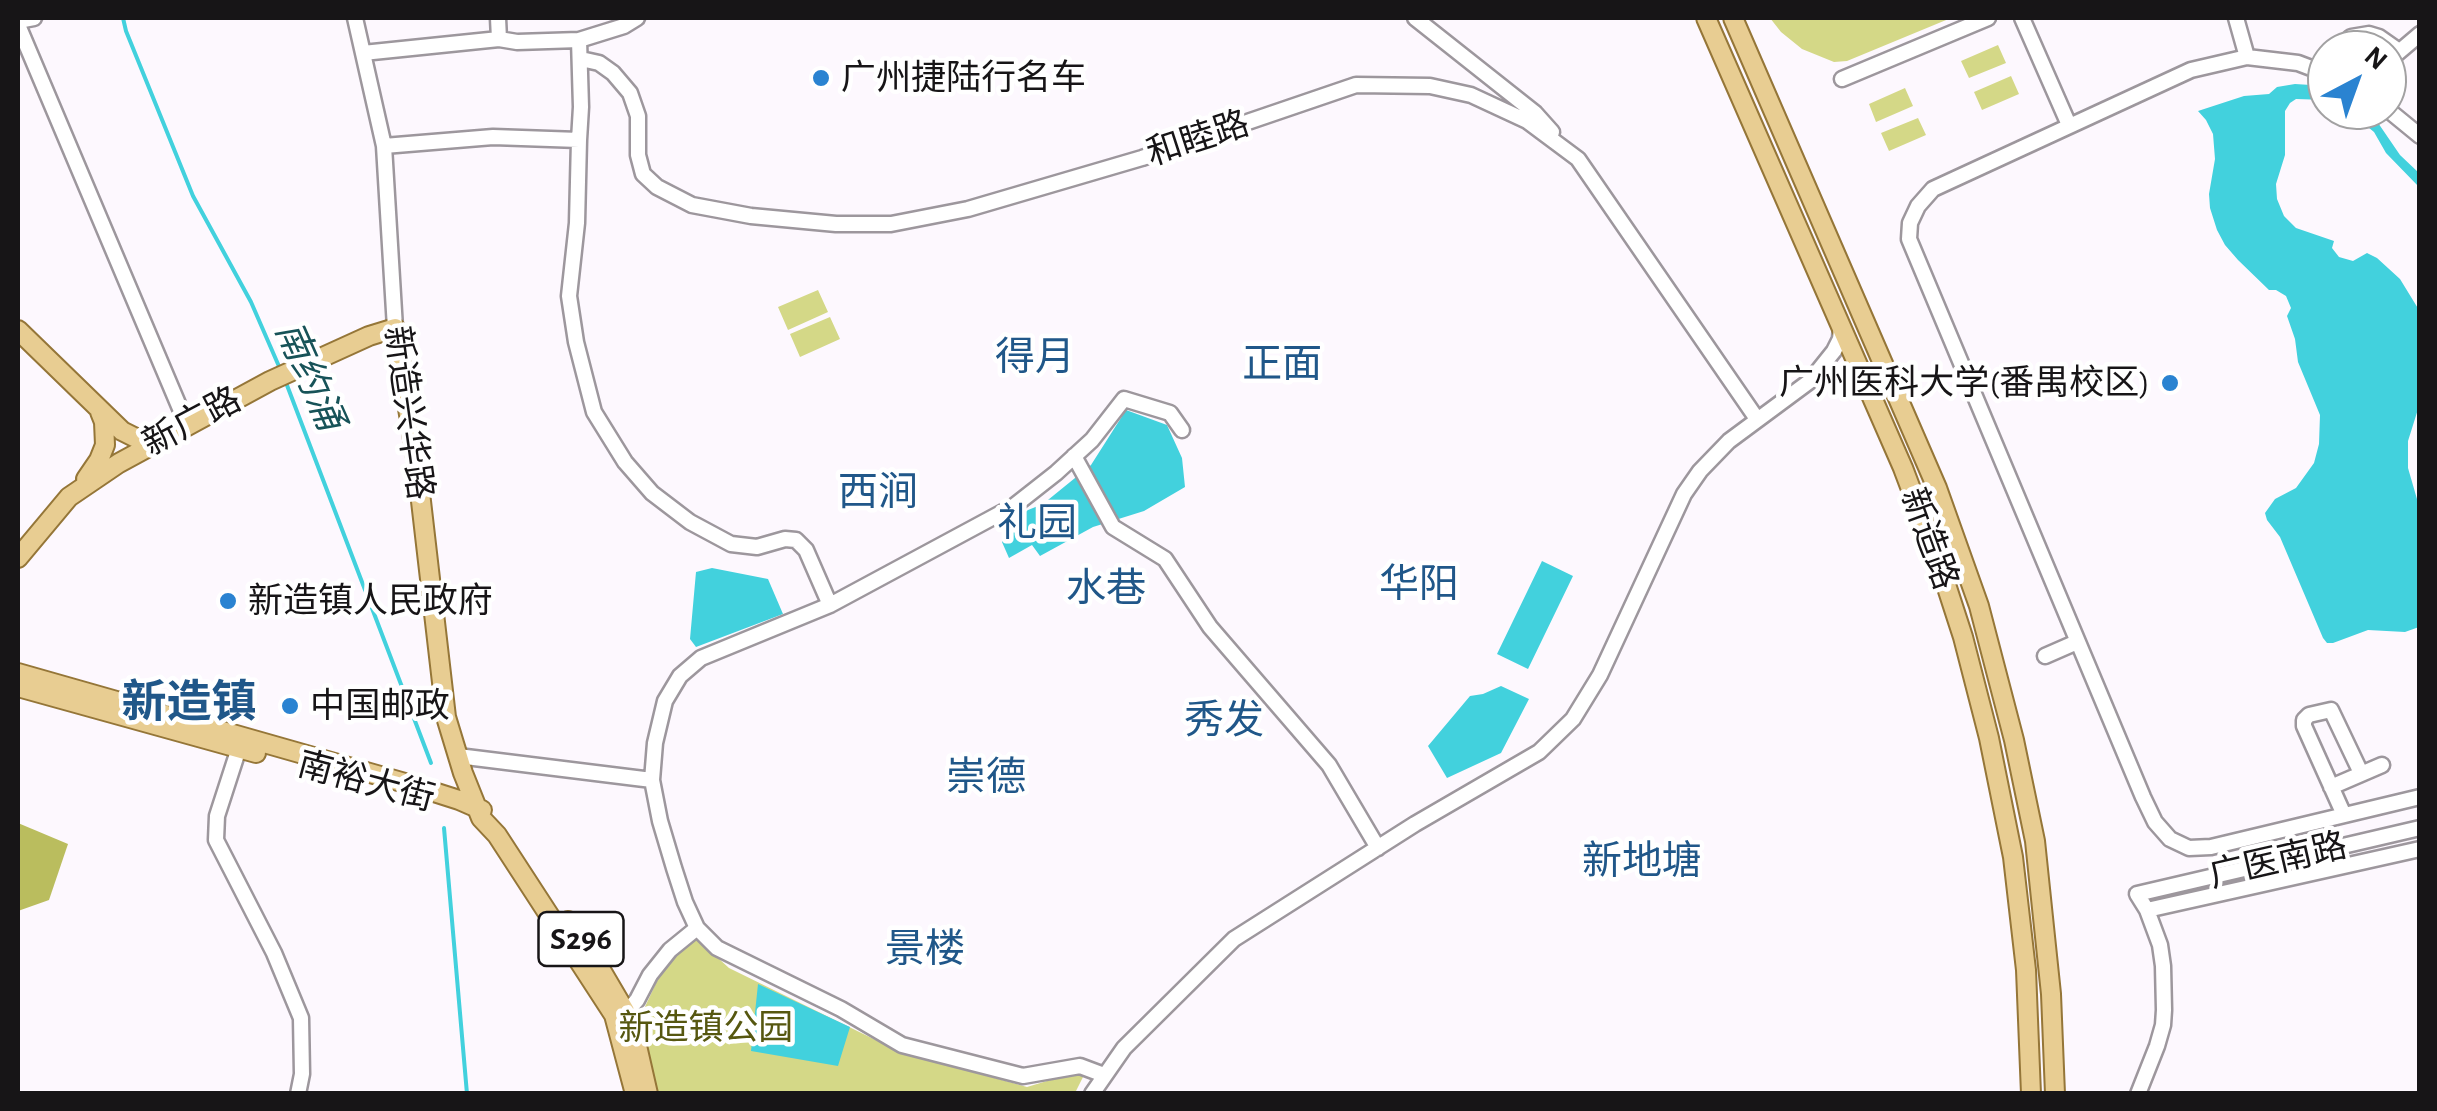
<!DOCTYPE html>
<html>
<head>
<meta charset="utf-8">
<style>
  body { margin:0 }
  #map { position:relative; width:2437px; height:1111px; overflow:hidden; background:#fdf8fe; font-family:"Alegreya Sans",sans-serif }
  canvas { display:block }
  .frame { position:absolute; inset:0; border:20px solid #171517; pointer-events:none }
  .north { position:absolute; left:2307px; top:30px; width:100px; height:100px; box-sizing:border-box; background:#fff; border:2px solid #a2a1a2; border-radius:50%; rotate:41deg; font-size:28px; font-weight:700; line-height:40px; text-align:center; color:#171517 }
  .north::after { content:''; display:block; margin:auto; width:35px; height:45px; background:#2a83d1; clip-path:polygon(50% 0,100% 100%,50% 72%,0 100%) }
</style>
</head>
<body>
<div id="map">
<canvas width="2437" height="1111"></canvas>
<div class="frame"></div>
<div class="north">N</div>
</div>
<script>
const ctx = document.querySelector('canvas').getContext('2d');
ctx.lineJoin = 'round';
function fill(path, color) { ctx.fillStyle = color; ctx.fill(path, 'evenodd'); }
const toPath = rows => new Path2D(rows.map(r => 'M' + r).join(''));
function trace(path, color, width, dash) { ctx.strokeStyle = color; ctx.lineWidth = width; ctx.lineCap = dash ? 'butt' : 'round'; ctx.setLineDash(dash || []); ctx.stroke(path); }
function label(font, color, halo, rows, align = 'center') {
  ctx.font = font + ' "Alegreya Sans","Noto Sans SC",sans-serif'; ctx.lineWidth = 9; ctx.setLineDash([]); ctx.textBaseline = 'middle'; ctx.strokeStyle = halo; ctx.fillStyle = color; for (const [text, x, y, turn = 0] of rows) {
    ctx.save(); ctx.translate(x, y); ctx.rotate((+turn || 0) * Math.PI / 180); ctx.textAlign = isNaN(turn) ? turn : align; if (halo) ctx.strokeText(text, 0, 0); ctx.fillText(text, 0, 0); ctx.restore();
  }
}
fill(toPath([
  [1770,18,1951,18,1847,61,1834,62,1802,49,1781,32],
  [1998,45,2006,63,1969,78,1961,61],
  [2011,76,2019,94,1982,110,1974,92],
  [1905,88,1913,106,1876,122,1869,104],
  [1918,118,1926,135,1889,151,1881,133],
  [818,290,828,312,788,330,778,307],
  [830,317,840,339,800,357,790,334],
  [696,938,729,968,898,1051,1027,1087,1087,1069,1075,1093,653,1093,641,1025,642,1013,658,979,672,960]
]), '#d4d887');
fill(toPath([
  [18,823,68,844,49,900,18,911]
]), '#babd5e');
fill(toPath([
  [2295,84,2327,86,2327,100,2296,99,2290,103,2285,111,2285,155,2276,184,2277,199,2284,216,2296,228,2334,241,2332,248,2339,257,2353,261,2367,253,2377,258,2400,279,2419,310,2419,406,2408,441,2408,468,2419,506,2419,627,2405,632,2368,630,2333,643,2327,643,2323,638,2280,537,2267,520,2265,513,2275,499,2296,488,2314,463,2319,444,2320,415,2298,362,2295,339,2287,316,2291,308,2286,296,2276,290,2269,290,2238,260,2225,245,2217,230,2210,208,2209,194,2215,159,2213,134,2206,120,2198,111,2244,96,2269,94,2277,87],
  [2347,110,2365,110,2374,117,2400,155,2419,173,2419,187,2386,153,2374,132],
  [1126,410,1167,425,1182,458,1185,487,1144,511,1093,527,1040,556,1032,545,1009,558,1002,542,1008,526,1028,510,1043,504,1091,465],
  [1542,561,1573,576,1528,669,1497,654],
  [712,568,768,579,783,614,696,647,690,639,696,572],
  [1501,686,1529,699,1501,753,1447,778,1428,746,1470,696,1483,694],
  [758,984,850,1027,838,1066,751,1051]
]), '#42d1dd');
trace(toPath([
  [123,18,126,31,193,196,251,302,281,371],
  [285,380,431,763],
  [444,828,467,1094]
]), '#42d1dd', 4);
const minor = toPath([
  [355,18,384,146,395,328],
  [498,18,499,39],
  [1415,18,1535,113,1552,132],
  [2022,18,2069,125],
  [2236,18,2247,57],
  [18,21,34,18],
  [18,25,187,425],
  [2338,50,2351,37,2369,34,2379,37,2399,51],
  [363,53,499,39,517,42,579,40,624,26,637,18],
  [581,59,599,63,613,73,630,93,638,116,638,155,643,174,657,187,692,205,751,216,836,224,891,224,968,209,1142,158,1356,85,1430,86,1471,95,1527,121,1578,159,1757,419],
  [2387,62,2420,34],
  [2327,74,2298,63,2247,57,2191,70,1933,189,1918,206,1910,223,1909,239,2143,797,2155,822,2170,839,2189,848,2211,847,2420,797],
  [1842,79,1988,18],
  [2387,109,2420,136],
  [579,140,577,223,569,296,576,342,594,412,625,462,652,493,690,522,731,544,757,547,785,539,796,540,806,550,830,605],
  [384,146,493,137,579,140,581,107,579,40],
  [1810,380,1822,376,1841,376,1865,383],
  [1074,456,1113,527,1165,559,1210,627,1329,765,1378,848],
  [2045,656,2077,642],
  [239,748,217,816,216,840,274,953,301,1018,302,1074,298,1094],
  [458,756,652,780],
  [2331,787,2382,765],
  [2344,815,2304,726,2304,720,2309,715,2331,710,2361,773],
  [2147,910,2420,849],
  [617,1014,629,1009,637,1000,650,975,670,950,697,928],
  [1104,1075,1080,1066,1023,1076,902,1045,841,1009,717,948,697,928,685,902,674,868,660,821,652,780,655,743,665,701,680,676,701,658,830,605,1014,506,1056,473,1092,440,1124,399,1170,413,1182,430],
  [1092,1094,1124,1048,1234,939,1415,824,1539,752,1573,719,1600,675,1684,494,1700,471,1729,441,1810,381,1834,351,1840,339,1841,326],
  [2138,1094,2157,1046,2163,1025,2164,1010,2163,966,2160,945,2147,910,2137,894,2420,828]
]);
const major = toPath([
  [1706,18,1903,468,1940,566,1963,637,1989,738,2013,857,2026,970,2031,1094],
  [1733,18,1937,488,1979,606,2014,740,2035,841,2051,994,2055,1094],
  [18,330,122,431,142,441,154,443],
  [86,479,99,460,105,445,104,422,100,412],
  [18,558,69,497,119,463,270,381,369,336,395,328,416,458,446,717,463,773,481,818,497,835,614,1015,635,1094],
  [18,673,412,785,459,800,482,810],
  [18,687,256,753],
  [568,921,598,965,625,1011,635,1037,648,1094]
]);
trace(minor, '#9d979d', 19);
trace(major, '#957638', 22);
trace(minor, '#fff', 14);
trace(major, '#e8cd92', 18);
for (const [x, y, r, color] of [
  [821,78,10,"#2a83d1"],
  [2170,383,10,"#2a83d1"],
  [228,601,10,"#2a83d1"],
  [290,706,10,"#2a83d1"]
]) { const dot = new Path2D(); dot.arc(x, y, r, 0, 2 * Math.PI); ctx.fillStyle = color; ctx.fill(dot); trace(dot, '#fff', 4); }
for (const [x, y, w] of [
  [581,939,85]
]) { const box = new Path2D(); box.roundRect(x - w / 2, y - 27, w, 54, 8); ctx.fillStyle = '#fff'; ctx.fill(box); trace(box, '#171517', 2.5); }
label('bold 32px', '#171517', null, [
  ["S296",581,939]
]);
label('35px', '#171517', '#fff', [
  ["广州捷陆行名车",841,78],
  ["广州医科大学(番禺校区)",2150,383,"right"],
  ["新造镇人民政府",248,601],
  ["中国邮政",310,706]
], 'left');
label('35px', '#171517', '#fff', [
  ["和睦路",1198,139,-18],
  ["新造兴华路",408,413,82],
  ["新广路",192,422,-28],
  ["新造路",1929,539,70],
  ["南裕大街",366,782,15],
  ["广医南路",2278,861,-13]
]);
label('35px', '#565710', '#fff', [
  ["新造镇公园",706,1028]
]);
label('italic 38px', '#175358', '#fff', [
  ["南约涌",309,376,66]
]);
label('40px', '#205789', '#fff', [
  ["得月",1035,358],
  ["正面",1282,365],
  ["西涧",878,493],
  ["礼园",1037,524],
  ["华阳",1419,585],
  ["水巷",1106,589],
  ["秀发",1224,721],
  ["崇德",986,778],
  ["新地塘",1642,862],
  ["景楼",925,950]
]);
label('bold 45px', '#205789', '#fff', [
  ["新造镇",189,703]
]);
</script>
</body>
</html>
